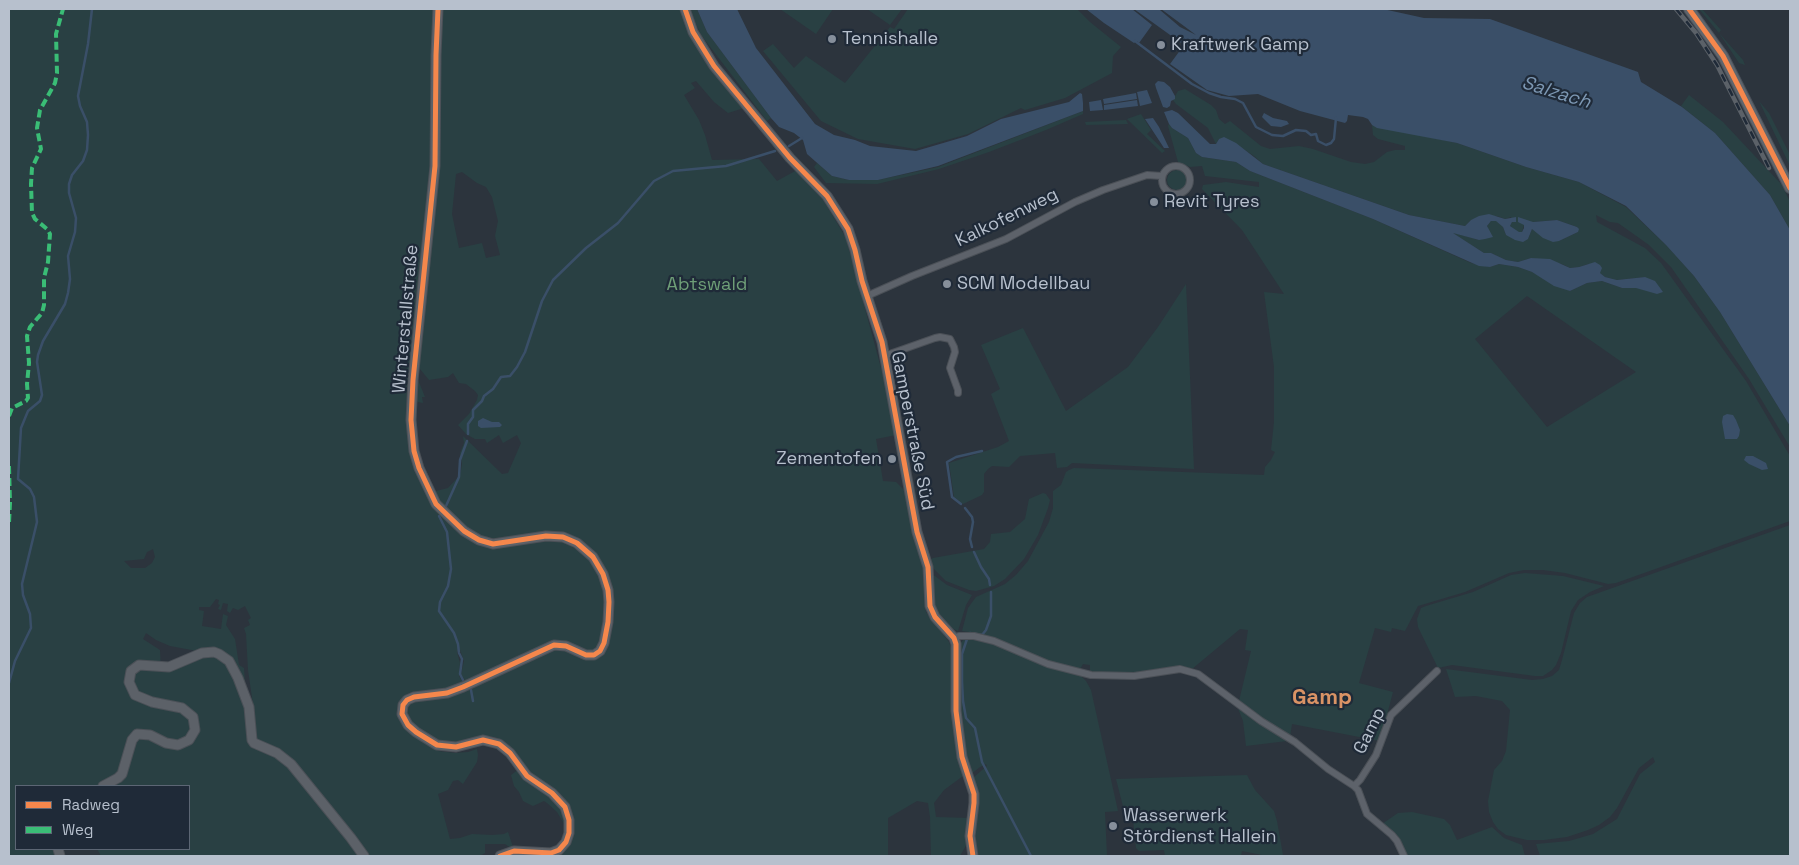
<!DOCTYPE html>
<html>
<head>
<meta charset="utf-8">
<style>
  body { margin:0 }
  #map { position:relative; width:1799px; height:865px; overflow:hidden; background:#2c343d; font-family:"Space Grotesk",sans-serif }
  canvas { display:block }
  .frame { position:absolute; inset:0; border:10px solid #b7c0cd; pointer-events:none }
  .legend { position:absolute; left:15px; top:785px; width:175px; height:65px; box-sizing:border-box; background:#1f2a38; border:1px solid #5c6674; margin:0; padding:6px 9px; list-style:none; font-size:15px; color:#b7c0cd }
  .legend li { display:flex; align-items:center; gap:10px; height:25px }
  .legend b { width:25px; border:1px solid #5c6674 }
</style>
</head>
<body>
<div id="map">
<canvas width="1799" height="865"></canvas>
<div class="frame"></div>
<ul class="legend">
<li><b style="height:6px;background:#f5874c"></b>Radweg</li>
<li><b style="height:6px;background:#3abd76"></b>Weg</li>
</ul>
</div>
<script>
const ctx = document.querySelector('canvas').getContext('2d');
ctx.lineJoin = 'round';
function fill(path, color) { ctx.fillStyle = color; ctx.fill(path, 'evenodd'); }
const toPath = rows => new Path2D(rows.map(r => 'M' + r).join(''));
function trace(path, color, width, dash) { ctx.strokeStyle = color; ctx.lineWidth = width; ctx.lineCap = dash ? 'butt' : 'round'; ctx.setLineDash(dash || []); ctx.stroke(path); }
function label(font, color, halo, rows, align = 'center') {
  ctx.font = font + ' "Space Grotesk",sans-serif'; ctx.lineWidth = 4.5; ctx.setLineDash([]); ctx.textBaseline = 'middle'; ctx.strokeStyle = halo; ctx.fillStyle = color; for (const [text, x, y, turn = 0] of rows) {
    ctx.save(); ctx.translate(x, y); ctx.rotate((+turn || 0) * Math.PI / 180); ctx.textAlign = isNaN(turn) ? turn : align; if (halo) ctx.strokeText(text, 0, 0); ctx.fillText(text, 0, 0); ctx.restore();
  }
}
fill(toPath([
  [9,9,681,9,688,29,699,49,711,68,744,108,728,113,714,102,696,81,691,83,695,88,684,95,699,120,705,135,712,160,759,159,777,181,797,170,821,196,846,238,892,409,896,435,876,439,883,481,896,482,904,490,923,561,926,612,949,642,954,656,951,695,955,732,964,769,963,776,944,790,934,803,936,817,970,818,968,842,960,856,931,856,930,817,928,803,917,801,888,818,888,856,555,856,569,844,572,832,570,816,559,796,529,774,511,749,497,738,488,736,455,744,445,745,437,742,425,735,408,720,406,708,416,699,455,694,544,650,556,647,563,648,585,658,594,659,599,657,604,652,608,641,611,622,612,605,609,586,606,575,595,556,580,541,573,538,558,534,548,533,501,542,489,541,478,538,451,518,440,505,433,490,436,491,448,488,460,475,462,464,460,453,464,443,463,436,502,474,508,473,521,443,517,435,503,443,499,435,487,443,485,439,475,439,466,434,458,425,469,414,477,400,478,395,475,391,466,384,459,383,453,373,448,377,429,380,420,369,417,360,412,368,409,413,412,450,418,471,438,512,459,531,479,543,493,547,512,545,545,538,565,540,576,545,594,562,603,579,606,590,607,620,604,638,600,648,596,651,589,652,563,643,553,642,466,682,461,674,464,661,460,650,457,652,460,663,459,676,464,684,446,690,408,695,401,701,399,712,402,720,422,739,436,747,438,751,455,753,468,752,477,749,478,755,477,762,463,784,458,780,453,781,448,790,438,794,450,839,460,838,472,834,492,835,504,834,508,832,513,847,511,848,505,844,485,844,485,853,480,856,101,856,97,849,189,849,189,786,16,786,16,849,55,849,57,856,9,856],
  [462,172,477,183,486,187,492,197,498,221,495,236,500,255,486,258,482,243,459,248,452,214,456,174],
  [153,549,155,557,152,563,145,568,131,568,124,561,144,559,147,552],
  [216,599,219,600,218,604,220,605,218,609,221,610,223,603,228,604,227,611,230,613,233,608,238,610,245,606,251,618,248,620,250,625,244,628,246,634,248,670,255,718,251,722,246,705,234,675,226,664,221,660,216,657,205,656,182,666,161,672,160,650,143,639,146,633,156,640,170,646,197,651,215,649,225,653,233,661,245,683,244,668,239,665,235,639,226,625,228,616,223,614,221,629,202,626,204,611,199,610,199,607,210,607],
  [689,9,697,9,707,32,771,118,767,121,701,35],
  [780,9,833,9,816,34],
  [867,9,902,9,890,25],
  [908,9,1077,9,1090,22,1121,47,1113,56,1112,73,1065,98,1025,110,1021,108,968,134,915,149,858,139,821,121,763,51,773,44,794,68,806,56,845,83,890,27,894,29],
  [1699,9,1702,9,1721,30,1719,33,1743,60,1745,65,1739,63,1719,33],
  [1185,89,1211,105,1216,110,1219,119,1225,124,1230,121,1261,146,1270,149,1299,146,1313,149,1351,162,1365,164,1374,162,1387,152,1395,150,1405,150,1405,146,1378,139,1373,135,1372,125,1457,143,1526,167,1579,182,1626,207,1666,245,1694,276,1720,312,1790,426,1790,447,1749,379,1671,267,1649,245,1618,223,1610,222,1596,215,1597,222,1645,248,1661,263,1746,381,1790,456,1790,521,1616,583,1608,584,1565,573,1543,570,1524,570,1509,573,1465,592,1418,606,1405,631,1392,628,1391,632,1375,628,1359,683,1393,692,1380,741,1292,724,1290,737,1260,717,1239,701,1251,651,1245,650,1248,630,1240,629,1192,669,1181,667,1169,667,1126,674,1090,673,1090,665,1083,664,1079,671,1055,664,975,633,962,631,968,608,976,597,1005,584,1016,575,1028,561,1049,522,1053,508,1053,491,1061,485,1066,472,1069,470,1074,468,1264,475,1265,467,1271,460,1275,452,1271,450,1274,422,1274,367,1264,292,1284,294,1242,230,1202,189,1203,185,1226,182,1259,187,1259,182,1205,176,1202,166,1190,167,1178,162,1168,126,1169,124,1172,128,1188,138,1196,153,1202,157,1236,162,1250,171,1373,219,1471,263,1490,267,1499,264,1518,267,1532,272,1570,291,1587,283,1602,281,1622,288,1636,288,1645,277,1617,280,1605,277,1588,264,1579,267,1570,268,1562,264,1531,258,1518,262,1506,260,1491,253,1484,253,1451,232,1479,240,1488,229,1487,226,1491,221,1497,221,1503,227,1506,235,1528,239,1532,229,1559,241,1578,232,1577,227,1557,220,1533,222,1524,225,1522,232,1519,233,1510,226,1512,222,1511,217,1505,219,1497,216,1471,220,1465,226,1409,215,1263,164,1254,156,1242,148,1219,139,1216,144,1208,128,1176,104,1173,100,1178,91],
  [1527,296,1636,372,1547,427,1475,339],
  [1689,95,1723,122,1782,185,1790,202,1790,230,1770,195,1715,133,1681,106],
  [1759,101,1769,113,1790,155,1790,166],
  [1083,111,1083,114,1046,130,989,152,939,169,877,184,826,183,814,167,817,163,832,176,849,180,878,180,938,167],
  [1141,114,1151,130,1147,134,1165,151,1162,153,1127,119],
  [1126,120,1128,124,1086,125,1085,122],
  '1167 180a10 10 0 1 1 20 0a10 10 0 1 1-20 0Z',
  [1186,284,1194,469,1072,463,1067,467,1057,468,1055,453,1020,456,1009,467,992,466,988,469,984,474,984,492,982,495,963,504,954,497,949,463,998,447,1009,441,991,394,1000,389,981,345,1023,328,1066,411,1128,367,1158,327],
  [416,375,425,397,422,397,423,403,418,402,414,399],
  [1043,493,1046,494,1050,500,1048,508,1038,535,1024,559,1005,579,994,586,976,591,969,590,946,581,929,564,930,560,933,558,984,549,990,542,991,534,1010,532,1025,519,1029,499],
  [1790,525,1790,856,1540,856,1536,844,1569,841,1593,834,1617,819,1640,774,1655,762,1653,757,1639,768,1617,808,1610,817,1599,825,1588,830,1567,837,1544,840,1527,840,1506,835,1498,829,1493,822,1489,812,1488,801,1494,770,1502,761,1506,751,1510,710,1502,701,1476,696,1455,697,1446,669,1532,680,1543,679,1552,676,1559,670,1562,660,1574,613,1580,603,1587,597],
  [931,573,947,585,972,595,966,605,958,631,949,627,943,622,933,605],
  [1525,573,1563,576,1604,586,1590,592,1578,600,1571,611,1561,653,1556,665,1552,670,1543,676,1535,676,1452,665,1438,668,1418,627,1417,619,1421,608,1426,606,1473,592,1511,575],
  [965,638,983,639,1080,675,1086,681,1091,690,1118,811,1105,812,1107,856,975,856,973,846,977,792,974,777,987,766,986,764,980,767,971,774,965,756,960,727,959,645],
  [1237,706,1287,740,1287,741,1246,746,1243,721],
  [519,769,545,791,563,810,567,829,557,812,547,803,544,801,533,806,523,801,519,792,514,786,511,775],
  [1247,775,1255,790,1274,811,1277,821,1283,855,1281,856,1267,856,1242,851,1241,856,1165,856,1164,850,1139,851,1136,848,1133,819,1126,818,1116,779],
  [1412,812,1444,819,1450,825,1457,840,1492,827,1504,838,1522,845,1525,856,1406,856,1382,824,1398,813]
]), '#294043');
fill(toPath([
  [697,9,737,9,756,48,815,124,834,135,855,140,870,146,916,151,967,136,1001,119,1069,102,1080,93,1082,94,1083,103,1083,111,938,166,878,180,849,180,832,176,807,154,803,140,794,133,779,127,771,118,707,32],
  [1086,9,1132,9,1152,25,1139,43,1137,41,1134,43,1104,23],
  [1134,9,1383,9,1424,18,1490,19,1638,72,1641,82,1682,107,1715,133,1770,195,1790,230,1790,426,1720,312,1694,276,1666,245,1626,206,1579,182,1526,167,1457,143,1377,128,1372,125,1368,119,1363,117,1348,115,1347,121,1345,123,1300,111,1258,94,1229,96,1207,90,1170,64,1184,45],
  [1161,9,1188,29,1196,35,1180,27,1160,10],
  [1158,81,1164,82,1170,87,1175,96,1175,99,1171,101,1170,106,1167,108,1163,107,1156,88,1155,84],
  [1147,90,1152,103,1140,106,1137,92],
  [1136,93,1137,99,1104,104,1103,99],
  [1101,100,1103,110,1090,111,1089,102],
  [1137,100,1138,106,1104,110,1104,105],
  [1172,110,1178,113,1210,144,1216,144,1219,139,1224,137,1236,143,1263,164,1409,215,1465,226,1471,220,1479,216,1489,214,1505,219,1516,217,1516,222,1512,222,1510,226,1519,232,1522,232,1524,228,1524,225,1518,222,1518,217,1533,222,1557,220,1577,227,1579,229,1578,232,1559,241,1553,242,1543,238,1532,229,1528,239,1523,242,1515,240,1506,235,1503,227,1496,221,1491,221,1487,226,1493,237,1485,239,1479,240,1453,233,1484,253,1491,253,1506,260,1518,262,1531,258,1550,259,1570,268,1579,267,1595,262,1600,265,1602,268,1600,273,1605,277,1617,280,1645,277,1655,281,1663,292,1657,294,1636,288,1622,288,1602,281,1587,283,1570,291,1554,286,1532,272,1518,267,1499,264,1490,267,1479,266,1373,219,1250,171,1236,162,1202,157,1196,153,1188,138,1172,128,1169,124,1164,112],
  [1264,113,1273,118,1287,121,1289,124,1281,127,1271,126,1262,117],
  [1153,118,1159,127,1169,148,1164,148,1145,119],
  [1727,414,1733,415,1736,420,1740,430,1739,436,1737,439,1725,439,1722,422,1723,416],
  [483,418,492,422,499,422,502,425,500,427,481,428,478,426,478,421],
  [1746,456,1753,456,1766,463,1768,469,1762,470,1749,464,1744,460]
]), '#3a4f68');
trace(toPath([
  [1135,41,1192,84,1209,93,1221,97,1235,99,1243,103,1256,127,1272,135,1283,136,1296,130,1306,131,1311,135,1316,134,1318,141,1326,145,1331,143,1334,139,1336,118],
  [789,146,802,138],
  [468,434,468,424,473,417,473,410,482,401,484,396,493,389,501,377,510,376,517,367,525,352,542,301,553,280,586,248,618,223,654,181,673,171,726,166,775,151],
  [961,504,952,497,947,462,956,457,982,451],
  [446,506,459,477,460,460,467,441],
  [965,508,972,517,973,522,970,539,972,547],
  [439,516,447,532,451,569,448,586,440,602,439,611,454,633,458,644,459,653,462,659,460,674,463,680],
  [974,552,981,567,989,579,990,585],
  [970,633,982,635,986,630,991,616,991,592],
  [967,639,962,654,962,681,963,701,966,718,975,728,982,762,1031,856],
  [9,683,15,661,31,628,30,614,23,595,22,584,37,522,34,497,30,489,18,479,21,428,28,411,40,401,42,395,37,362,38,355,43,341,65,304,68,293,70,279,68,256,75,232,76,218,69,193,69,184,72,175,83,161,87,150,88,135,87,122,80,106,78,96,88,44,92,9],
  [471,690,473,701]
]), '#3a4f68', 2.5);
const street = toPath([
  '1162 180a14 14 0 1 1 28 0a14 14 0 1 1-28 0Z',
  [867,296,912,276,1006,239,1075,202,1103,190,1147,175,1162,176],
  [884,356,935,338,940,337,950,339,954,347,955,352,950,368,958,390,958,393],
  [954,638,959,636,974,636,994,641,1048,664,1091,675,1134,676,1180,669,1198,674,1261,721,1295,742,1328,769,1354,786,1358,790,1367,814,1392,835,1397,841,1404,856],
  [1354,786,1360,780,1376,755,1391,715,1437,671]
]);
const secondary = toPath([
  [438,9,436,55,435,166,413,380,411,420,414,451,419,468,436,504,464,531,479,540,493,544,546,536,563,537,577,543,593,557,603,574,608,590,609,602,608,622,604,643,600,651,594,655,586,655,566,646,554,645,463,687,447,693,414,697,407,700,403,705,402,714,408,725,416,732,437,745,456,747,483,740,499,744,510,753,527,776,552,793,565,807,569,820,569,833,566,842,559,850,551,853,514,851,500,856],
  [685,9,693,32,714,66,790,158,827,196,848,229,855,250,862,281,882,342,917,532,928,567,930,606,935,617,954,638,956,644,956,711,962,757,974,794,974,803,970,836,973,856],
  [103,786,118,778,122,774,132,740,137,734,150,735,166,743,178,745,189,740,195,730,193,717,182,708,152,702,135,695,129,682,131,671,139,665,169,667,202,653,214,652,219,654,229,661,238,678,249,707,252,740,254,743,277,753,291,764,351,838,364,856],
  [58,849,60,856]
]);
const primary = toPath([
  [1689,9,1723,56,1790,188]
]);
trace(street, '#4b5057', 8);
trace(secondary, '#4b5057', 11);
trace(primary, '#4a5059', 12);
trace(street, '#5d626a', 6);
trace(secondary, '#5c6168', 9);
trace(primary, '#5f656c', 10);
const rail = toPath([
  [1676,9,1696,33,1717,65,1769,168]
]);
trace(rail, '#5b6168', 4.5);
trace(rail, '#1f2a38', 2.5, [8]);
trace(toPath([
  [9,416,12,408,26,401,28,398,27,384,29,363,27,336,30,327,42,313,44,305,44,278,48,262,50,234,47,229,35,219,32,213,31,184,32,168,41,149,37,128,40,110,55,83,57,73,56,34,63,9],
  [9,466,10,503,9,523]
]), '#3abd76', 4, [8, 4]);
trace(toPath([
  [438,9,436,55,435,166,413,380,411,420,414,451,419,468,436,504,464,531,479,540,493,544,546,536,563,537,577,543,593,557,603,574,608,590,609,602,608,622,604,643,600,651,594,655,586,655,566,646,554,645,463,687,447,693,414,697,407,700,403,705,402,714,408,725,416,732,437,745,456,747,483,740,499,744,510,753,527,776,552,793,565,807,569,820,569,833,566,842,559,850,551,853,514,851,500,856],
  [685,9,693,32,714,66,790,158,827,196,848,229,855,250,862,281,882,342,917,532,928,567,930,606,935,617,954,638,956,644,956,711,962,757,974,794,974,803,970,836,973,856],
  [1689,9,1723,56,1790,188]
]), '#f5874c', 5);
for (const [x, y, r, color] of [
  [832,39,5,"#868f9b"],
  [1161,45,5,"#868f9b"],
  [1154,202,5,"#868f9b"],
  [947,284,5,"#868f9b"],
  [892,459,5,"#868f9b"],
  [1113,826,5,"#868f9b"]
]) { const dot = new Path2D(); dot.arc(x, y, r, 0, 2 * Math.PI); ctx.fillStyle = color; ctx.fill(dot); trace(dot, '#1f2a38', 2); }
label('18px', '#b7c0cd', '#1f2a38', [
  ["Tennishalle",842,39],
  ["Kraftwerk Gamp",1171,45],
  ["Revit Tyres",1164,202],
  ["SCM Modellbau",957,284],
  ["Zementofen",882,459,"right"],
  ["Wasserwerk",1123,816],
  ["Stördienst Hallein",1123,837]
], 'left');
label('18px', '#b7c0cd', '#1f2a38', [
  ["Kalkofenweg",1007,218,-26],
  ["Winterstallstraße",406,319,-85],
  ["Gamperstraße Süd",912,431,79],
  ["Gamp",1370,731,-64]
]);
label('18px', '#6e9e77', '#1f2a38', [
  ["Abtswald",707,285]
]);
label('italic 19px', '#7d98b4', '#1f2a38', [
  ["Salzach",1556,93,17]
]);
label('bold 22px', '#da9365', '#1f2a38', [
  ["Gamp",1322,698]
]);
</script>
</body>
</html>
